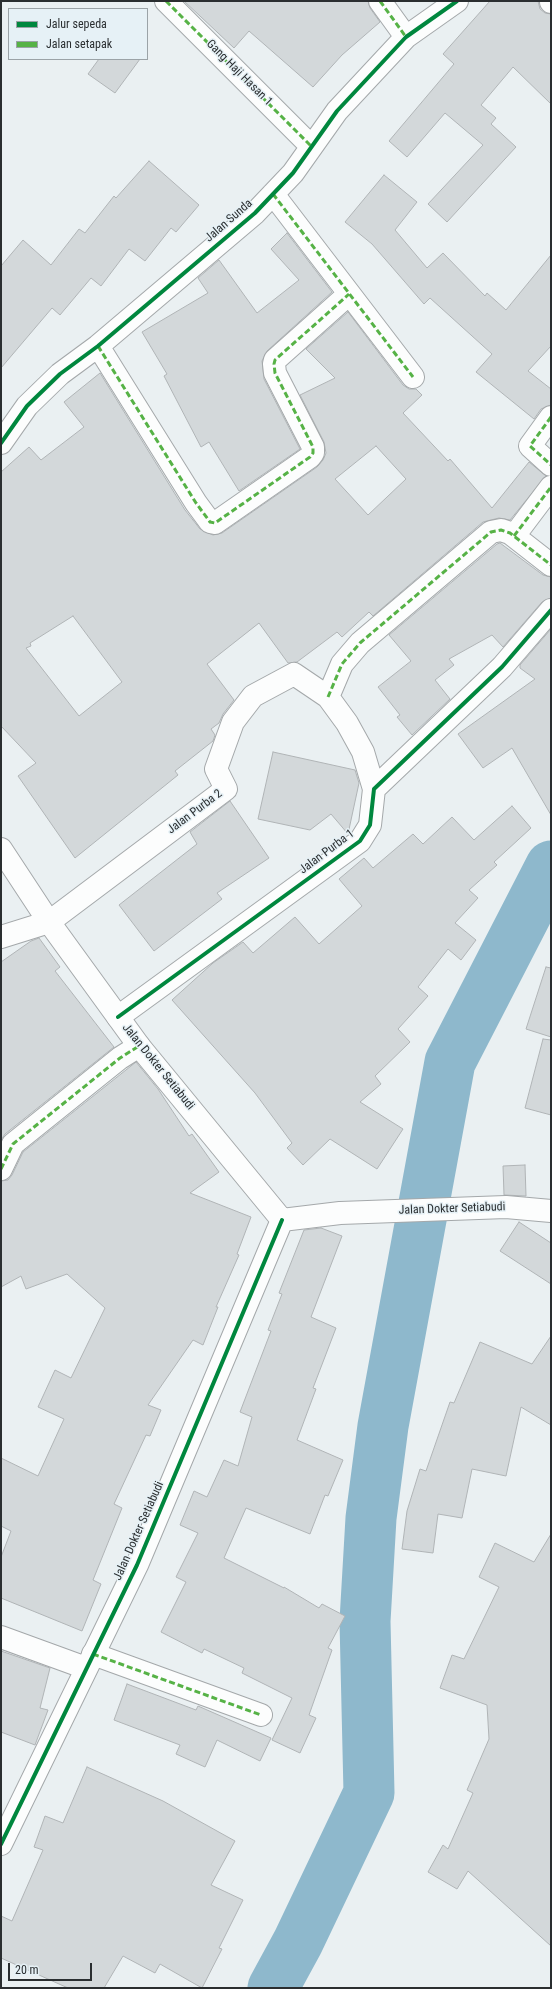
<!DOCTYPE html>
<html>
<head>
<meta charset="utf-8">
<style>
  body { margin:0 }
  #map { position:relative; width:552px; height:1989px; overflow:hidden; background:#eaf0f2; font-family:"Roboto Condensed",sans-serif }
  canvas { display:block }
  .frame { position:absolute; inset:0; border:2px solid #2a2e30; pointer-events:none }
  .legend { position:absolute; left:8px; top:8px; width:140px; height:52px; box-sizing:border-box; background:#e6f1f6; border:1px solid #9ba3a7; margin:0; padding:5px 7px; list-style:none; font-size:12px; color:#2a2e30 }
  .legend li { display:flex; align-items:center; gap:8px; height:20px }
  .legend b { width:20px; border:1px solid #9ba3a7 }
  .scale { position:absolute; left:8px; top:1963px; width:84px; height:18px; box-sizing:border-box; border:2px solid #2a2e30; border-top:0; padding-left:5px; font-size:12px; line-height:14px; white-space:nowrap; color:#2a2e30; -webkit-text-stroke:3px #e6f1f6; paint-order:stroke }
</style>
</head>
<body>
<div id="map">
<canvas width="552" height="1989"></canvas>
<div class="frame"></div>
<ul class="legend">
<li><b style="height:5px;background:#00873e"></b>Jalur sepeda</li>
<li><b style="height:5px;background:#56b246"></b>Jalan setapak</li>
</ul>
<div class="scale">20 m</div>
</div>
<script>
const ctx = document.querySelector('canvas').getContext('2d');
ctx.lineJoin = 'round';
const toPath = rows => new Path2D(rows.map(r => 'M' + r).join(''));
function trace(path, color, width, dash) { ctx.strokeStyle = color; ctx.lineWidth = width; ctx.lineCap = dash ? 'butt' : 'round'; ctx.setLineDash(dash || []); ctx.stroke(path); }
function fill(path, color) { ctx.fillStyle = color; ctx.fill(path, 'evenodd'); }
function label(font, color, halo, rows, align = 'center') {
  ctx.font = font + ' "Roboto Condensed",sans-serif'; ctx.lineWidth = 3; ctx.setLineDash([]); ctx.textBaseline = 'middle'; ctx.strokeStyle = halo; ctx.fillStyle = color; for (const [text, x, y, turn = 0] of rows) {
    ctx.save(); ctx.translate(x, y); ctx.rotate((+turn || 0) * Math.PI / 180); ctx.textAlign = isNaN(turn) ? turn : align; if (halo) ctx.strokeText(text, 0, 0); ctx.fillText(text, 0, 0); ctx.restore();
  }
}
trace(toPath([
  [273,1988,298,1942,369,1793,365,1621,371,1518,383,1426,450,1062,551,866]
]), '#8eb8cc', 51);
const building = toPath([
  [184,1,368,1,370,8,380,22,342,55,313,87,249,31,234,48,184,1],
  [490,1,538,1,540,9,545,13,551,14,551,104,513,67,481,105,496,118,491,124,516,147,447,222,428,204,483,145,445,113,407,157,389,141,454,64,443,54,490,1],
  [99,59,140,59,115,93,88,74,99,59],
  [149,161,199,205,176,232,171,228,145,261,129,249,101,286,91,278,60,315,52,308,1,368,1,266,23,240,51,265,79,229,85,233,114,196,116,198,149,161],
  [384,175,417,202,395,230,427,268,443,253,485,296,487,293,506,310,551,255,551,346,528,371,551,389,551,405,541,409,534,419,476,372,492,354,430,298,424,304,372,244,345,222,384,175],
  [287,233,332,292,267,351,262,361,264,379,300,449,239,491,209,442,201,447,164,376,167,374,142,332,208,293,198,278,219,260,257,313,299,280,271,249,287,233],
  [348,312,403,385,409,389,416,389,422,395,403,413,448,461,450,459,492,508,529,462,546,476,510,520,499,518,483,522,373,616,369,612,342,637,337,632,297,662,288,663,259,623,207,664,234,700,223,714,219,723,211,729,215,735,213,741,175,771,178,775,75,858,18,776,36,763,1,726,1,472,29,447,41,460,84,427,64,402,100,373,185,510,200,529,213,535,222,533,317,467,323,460,326,453,324,442,300,395,335,378,306,349,348,312],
  [376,446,406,479,368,515,335,479,376,446],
  [73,616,122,682,79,716,26,648,31,646,30,643,73,616],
  [500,543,543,575,551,577,551,598,542,602,503,647,492,635,449,659,454,665,435,680,450,699,412,735,397,717,400,715,378,687,411,661,389,635,497,544,500,543],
  [551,629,551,815,512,748,483,768,458,734,535,679,520,668,520,665,551,629],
  [273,752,355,770,359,783,348,834,331,814,310,830,258,819,273,752],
  [230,801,269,858,217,893,222,899,154,951,119,905,197,844,190,832,230,801],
  [512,806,531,828,494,862,497,865,469,890,478,898,455,923,476,940,461,960,448,949,418,987,428,996,398,1029,410,1042,375,1076,381,1084,360,1102,403,1129,377,1169,330,1139,303,1165,287,1148,292,1143,255,1093,172,1000,213,963,243,942,253,953,295,917,319,944,362,906,339,879,364,858,373,868,413,834,423,844,452,817,474,840,512,806],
  [39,938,60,967,55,971,114,1047,5,1134,1,1140,1,962,31,941,39,938],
  [546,967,551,968,551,1037,526,1029,546,967],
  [543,1039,551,1040,551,1115,525,1108,543,1039],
  [136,1062,158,1089,189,1136,192,1134,219,1172,190,1193,251,1217,237,1254,239,1255,216,1307,218,1307,203,1345,193,1340,148,1405,161,1410,150,1436,146,1435,114,1504,122,1508,93,1580,101,1584,82,1631,1,1598,1,1557,11,1531,1,1526,1,1458,38,1476,64,1419,38,1407,55,1370,71,1378,105,1308,67,1274,26,1289,21,1276,1,1287,1,1181,8,1180,12,1175,23,1152,136,1062],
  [525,1165,526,1196,504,1195,503,1166,525,1165],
  [519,1222,551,1243,551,1284,500,1251,519,1222],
  [321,1228,342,1236,311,1317,336,1328,313,1388,316,1389,297,1440,343,1460,328,1496,325,1495,310,1534,246,1508,224,1558,284,1588,284,1587,319,1608,322,1604,345,1616,328,1648,332,1650,309,1715,316,1718,300,1753,272,1740,292,1698,242,1673,244,1668,204,1649,202,1653,161,1632,186,1582,176,1577,198,1533,180,1525,194,1491,207,1497,224,1460,238,1466,252,1417,240,1412,271,1331,268,1330,282,1294,279,1293,304,1230,321,1228],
  [551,1336,551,1425,521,1407,506,1476,472,1469,462,1518,438,1514,433,1553,402,1549,407,1511,420,1469,426,1471,450,1402,454,1403,480,1342,532,1364,551,1336],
  [551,1534,551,1946,468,1871,457,1889,428,1872,443,1845,448,1849,473,1793,467,1790,489,1739,487,1705,440,1688,452,1655,464,1659,499,1587,479,1577,495,1543,534,1562,551,1534],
  [1,1651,50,1668,40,1708,48,1710,35,1745,1,1732,1,1651],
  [127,1684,196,1710,198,1706,271,1738,260,1761,217,1740,205,1767,176,1754,180,1745,114,1720,127,1684],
  [87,1767,163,1801,235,1841,211,1885,243,1900,219,1948,222,1949,202,1988,160,1964,155,1973,123,1956,104,1988,68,1988,1,1958,1,1916,12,1921,43,1850,34,1847,45,1816,63,1823,87,1767]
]);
fill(building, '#d3d8da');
trace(building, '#b0b4b6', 1);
const minor = toPath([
  [166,1,311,146],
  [380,1,406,37],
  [551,1,551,2],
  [273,194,413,377],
  [98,346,196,503,210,522,215,523,310,457,313,453,313,447,275,373,274,364,275,360,349,294],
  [551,417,530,446,551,465],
  [1,443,27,406,60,374,98,346,255,213,293,173,337,111,406,37,457,1],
  [514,536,551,487],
  [328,697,342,664,360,643,491,532,501,530,510,533,551,565],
  [1,937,49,922,226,789,216,769,233,722,253,696,294,674,328,697,347,723,363,752,374,789],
  [118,1017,360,841,370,825,374,789,502,667,551,610],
  [1,1169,13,1144,120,1058,139,1046],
  [1,1637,86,1668],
  [93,1654,261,1715]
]);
const tertiary = toPath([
  [1,849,49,922,139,1046,282,1220],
  [282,1220,340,1213,506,1207,551,1211],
  [1,1844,137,1565,282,1220]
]);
trace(minor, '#a4a8aa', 24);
trace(tertiary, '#a4a8aa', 24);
trace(minor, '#fcfdfd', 22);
trace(tertiary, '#fcfdfd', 22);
trace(toPath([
  [166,1,311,146],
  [380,1,406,37],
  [551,1,551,2],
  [273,194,413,377],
  [98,346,196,503,210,522,215,523,310,457,313,453,313,447,275,373,274,364,275,360,349,294],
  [551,417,530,446,551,465],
  [514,536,551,487],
  [328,697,342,664,360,643,491,532,501,530,510,533,551,565],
  [1,1169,13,1144,120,1058,139,1046],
  [93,1654,261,1715]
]), '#56b246', 3, [6, 3]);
trace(toPath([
  [1,443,27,406,60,374,98,346,255,213,293,173,337,111,406,37,457,1],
  [118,1017,360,841,370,825,374,789,502,667,551,610],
  [1,1844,137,1565,282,1220]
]), '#00873e', 4);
label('12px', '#2a2e30', '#e6f1f6', [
  ["Gang Haji Hasan 1",239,73,45],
  ["Jalan Sunda",229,221,-41],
  ["Jalan Purba 2",195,812,-37],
  ["Jalan Purba 1",327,852,-37],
  ["Jalan Dokter Setiabudi",158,1067,51],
  ["Jalan Dokter Setiabudi",452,1209,-2],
  ["Jalan Dokter Setiabudi",139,1531,-66]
]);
</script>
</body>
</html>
